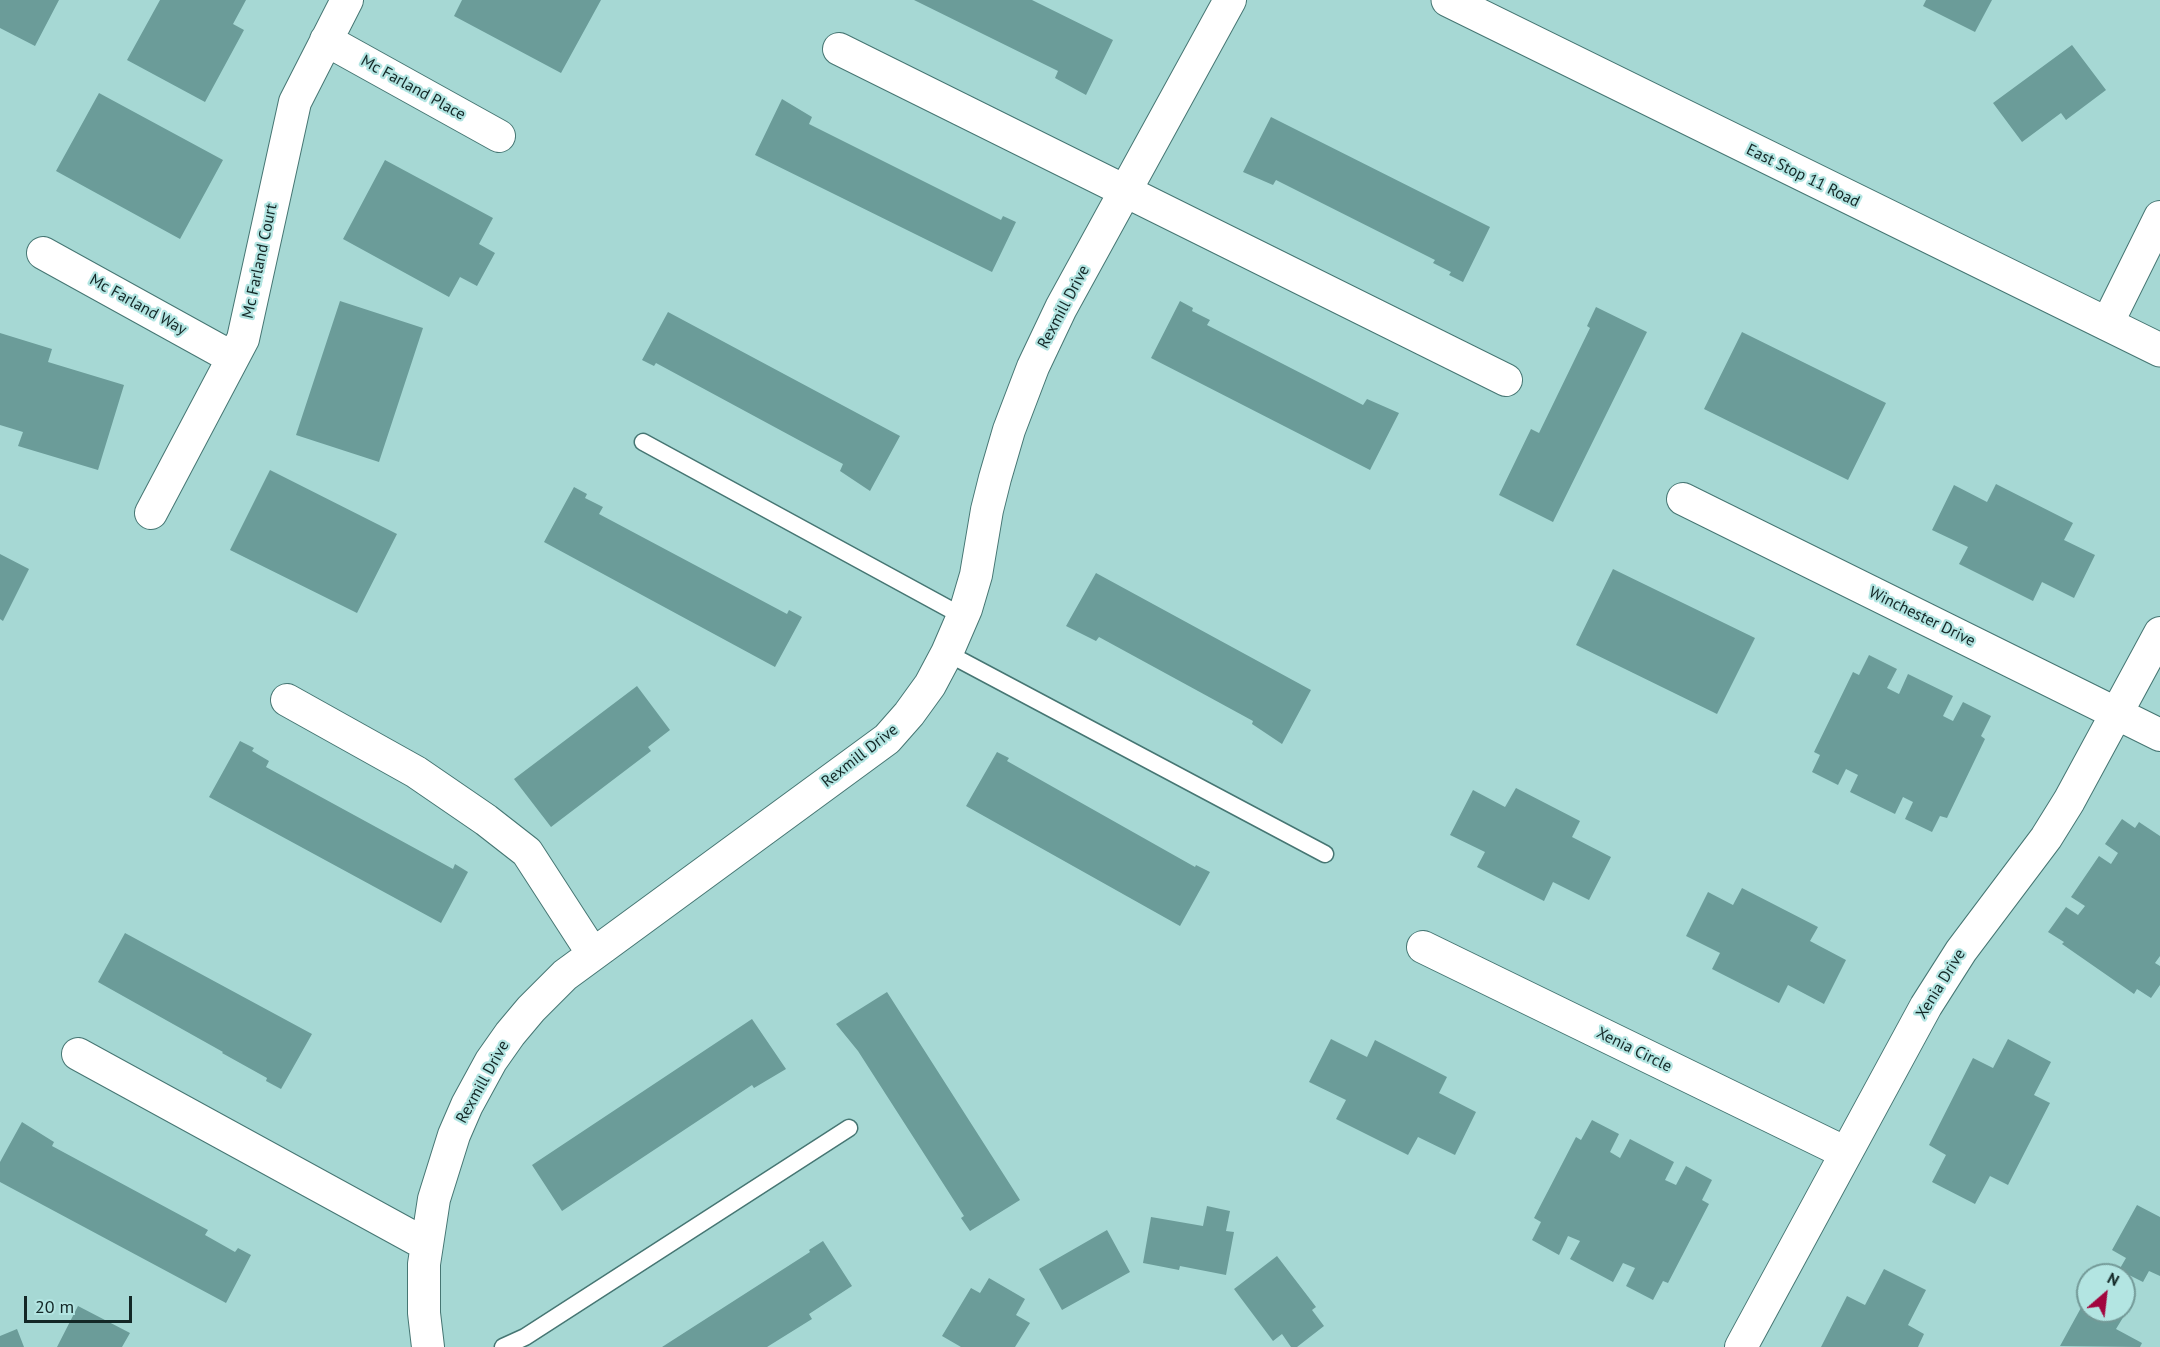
<!DOCTYPE html>
<html>
<head>
<meta charset="utf-8">
<style>
  body { margin:0 }
  #map { position:relative; width:2160px; height:1347px; overflow:hidden; background:#a6d8d4; font-family:"PT Sans",sans-serif }
  canvas { display:block }
  .north { position:absolute; left:2076px; top:1263px; width:60px; height:60px; box-sizing:border-box; background:#b3e5e2; border:2px solid #739997; border-radius:50%; rotate:28deg; font-size:16px; font-weight:700; line-height:24px; text-align:center; color:#132726 }
  .north::after { content:''; display:block; margin:auto; width:21px; height:27px; background:#a2053e; clip-path:polygon(50% 0,100% 100%,50% 72%,0 100%) }
  .scale { position:absolute; left:24px; top:1296px; width:108px; height:27px; box-sizing:border-box; border:3px solid #132726; border-top:0; padding-left:8px; font-size:18px; line-height:21px; white-space:nowrap; color:#132726; -webkit-text-stroke:4px #b3e5e2; paint-order:stroke }
</style>
</head>
<body>
<div id="map">
<canvas width="2160" height="1347"></canvas>
<div class="north">N</div>
<div class="scale">20 m</div>
</div>
<script>
const ctx = document.querySelector('canvas').getContext('2d');
ctx.lineJoin = 'round';
function fill(path, color) { ctx.fillStyle = color; ctx.fill(path, 'evenodd'); }
const toPath = rows => new Path2D(rows.map(r => 'M' + r).join(''));
function trace(path, color, width, dash) { ctx.strokeStyle = color; ctx.lineWidth = width; ctx.lineCap = dash ? 'butt' : 'round'; ctx.setLineDash(dash || []); ctx.stroke(path); }
function label(font, color, halo, rows, align = 'center') {
  ctx.font = font + ' "PT Sans",sans-serif'; ctx.lineWidth = 4.5; ctx.setLineDash([]); ctx.textBaseline = 'middle'; ctx.strokeStyle = halo; ctx.fillStyle = color; for (const [text, x, y, turn = 0] of rows) {
    ctx.save(); ctx.translate(x, y); ctx.rotate((+turn || 0) * Math.PI / 180); ctx.textAlign = isNaN(turn) ? turn : align; if (halo) ctx.strokeText(text, 0, 0); ctx.fillText(text, 0, 0); ctx.restore();
  }
}
fill(toPath([
  [0,0,59,0,35,46,0,28],
  [160,0,246,0,233,24,244,30,205,102,127,60],
  [462,0,601,0,561,73,454,16],
  [914,0,1032,0,1113,40,1086,95,1055,78,1058,71],
  [1926,0,1992,0,1975,32,1923,6],
  [2072,45,2106,90,2066,120,2061,113,2022,142,1993,103],
  [99,93,223,160,180,239,56,171],
  [782,99,812,117,809,124,1001,220,1003,216,1016,222,992,272,755,155],
  [1271,117,1490,227,1463,282,1449,275,1451,272,1433,263,1435,260,1276,180,1273,185,1243,172],
  [385,160,493,218,479,244,495,253,477,286,460,277,449,297,343,239],
  [340,301,423,328,379,462,296,435],
  [1180,301,1193,308,1192,311,1210,320,1207,325,1363,405,1367,399,1399,413,1370,470,1151,358],
  [1596,307,1647,332,1553,522,1499,495,1531,429,1539,433,1590,328,1587,326],
  [668,312,900,436,870,491,840,471,843,464,656,363,654,366,642,360],
  [1742,332,1886,403,1848,480,1704,409],
  [0,333,52,349,48,362,124,385,98,470,18,446,23,432,0,425],
  [270,470,397,534,357,613,230,550],
  [1996,484,2073,523,2064,540,2095,555,2074,598,2042,582,2033,601,1959,564,1968,547,1932,530,1954,485,1987,502],
  [574,487,587,494,585,498,603,507,599,514,787,614,789,610,802,617,775,667,544,542],
  [0,554,29,569,3,621,0,619],
  [1613,569,1755,638,1717,714,1576,645],
  [1096,573,1311,690,1282,744,1252,724,1253,721,1099,637,1096,641,1066,626],
  [1869,655,1897,669,1887,688,1899,694,1908,674,1953,696,1943,716,1953,721,1963,702,1991,716,1981,736,1985,739,1947,818,1940,816,1932,832,1905,819,1913,802,1903,797,1895,814,1850,792,1858,775,1846,769,1838,785,1812,772,1820,755,1814,752,1853,672,1859,675],
  [637,686,670,730,648,747,651,751,551,827,514,779],
  [240,741,254,748,252,751,269,761,266,767,453,869,455,864,468,872,441,923,209,797],
  [997,752,1009,758,1007,761,1195,867,1196,865,1210,872,1180,926,966,806],
  [1516,788,1580,821,1572,837,1611,857,1589,900,1553,882,1544,901,1477,867,1485,852,1450,835,1473,790,1505,807],
  [2122,819,2135,828,2139,822,2160,836,2160,956,2155,963,2160,966,2160,985,2151,998,2137,989,2134,994,2062,944,2064,942,2048,932,2066,907,2078,915,2085,906,2071,897,2099,856,2111,864,2118,853,2105,844],
  [1742,888,1818,927,1810,941,1846,960,1824,1004,1788,985,1779,1003,1712,969,1720,953,1686,936,1708,892,1733,905],
  [125,933,312,1034,281,1089,266,1081,267,1078,222,1053,223,1052,98,982],
  [887,992,1020,1200,970,1231,961,1218,964,1216,858,1051,836,1024],
  [752,1019,786,1069,754,1088,752,1085,562,1211,532,1165],
  [1331,1039,1367,1057,1375,1040,1447,1077,1439,1093,1476,1112,1455,1155,1418,1137,1408,1155,1336,1119,1346,1100,1309,1082],
  [2008,1039,2051,1062,2034,1095,2050,1103,2008,1185,1990,1176,1975,1204,1932,1182,1946,1155,1929,1145,1973,1058,1993,1068],
  [1592,1120,1619,1134,1610,1152,1620,1158,1630,1139,1674,1162,1665,1180,1676,1185,1686,1166,1712,1180,1702,1200,1709,1204,1668,1283,1663,1281,1653,1300,1626,1286,1635,1268,1623,1263,1613,1282,1570,1259,1580,1241,1568,1236,1559,1255,1532,1240,1541,1222,1534,1218,1576,1137,1581,1140],
  [22,1122,54,1142,52,1146,208,1230,205,1235,235,1252,238,1248,251,1255,226,1303,0,1182,0,1162],
  [2137,1205,2160,1217,2160,1276,2149,1271,2143,1282,2119,1270,2126,1258,2112,1250],
  [1207,1206,1230,1211,1226,1231,1234,1232,1226,1275,1180,1266,1179,1270,1143,1263,1151,1217,1203,1226],
  [1107,1230,1130,1272,1062,1310,1039,1269],
  [823,1241,852,1286,809,1314,812,1319,767,1347,662,1347,810,1252,809,1250],
  [1277,1256,1316,1307,1312,1310,1324,1326,1297,1347,1291,1347,1282,1334,1273,1341,1234,1289],
  [1884,1269,1926,1290,1908,1325,1924,1334,1918,1347,1821,1347,1847,1296,1865,1305],
  [989,1278,1025,1299,1016,1315,1030,1323,1015,1347,961,1347,942,1336,971,1288,980,1293],
  [2088,1295,2088,1311,2124,1311,2124,1303,2130,1306,2116,1329,2142,1343,2140,1347,2060,1346],
  [78,1306,130,1333,122,1347,57,1347],
  [17,1329,24,1347,0,1347,0,1336]
]), '#6b9c99');
const service = toPath([
  [643,442,964,617],
  [947,653,1325,854],
  [503,1347,525,1337,849,1128]
]);
const minor = toPath([
  [326,40,499,136],
  [839,49,1506,380],
  [43,253,233,358],
  [2107,324,2160,217],
  [1683,499,2160,735],
  [151,513,243,339,295,102,347,0],
  [287,700,416,772,486,820,527,852,593,954],
  [1423,947,1846,1153],
  [78,1054,427,1245],
  [428,1347,424,1313,424,1264,434,1199,454,1135,467,1105,491,1061,510,1034,531,1009,565,975,887,739,909,714,930,685,947,653,966,609,976,575,987,510,995,478,1009,430,1033,367,1061,308,1230,0],
  [1741,1347,1926,1006,1961,951,2046,838,2069,801,2160,633]
]);
const secondary = toPath([
  [1448,0,2160,350]
]);
trace(service, '#467673', 19);
trace(minor, '#467673', 34);
trace(secondary, '#467673', 35);
trace(service, '#fff', 16);
trace(minor, '#fff', 32);
trace(secondary, '#fff', 33);
label('16px', '#132726', '#b3e5e2', [
  ["Mc Farland Place",413,88,29],
  ["East Stop 11 Road",1803,176,26],
  ["Mc Farland Court",260,261,-78],
  ["Mc Farland Way",138,305,29],
  ["Rexmill Drive",1064,307,-62],
  ["Winchester Drive",1922,617,26],
  ["Rexmill Drive",860,756,-38],
  ["Xenia Drive",1941,984,-58],
  ["Xenia Circle",1634,1050,26],
  ["Rexmill Drive",483,1082,-61]
]);
</script>
</body>
</html>
